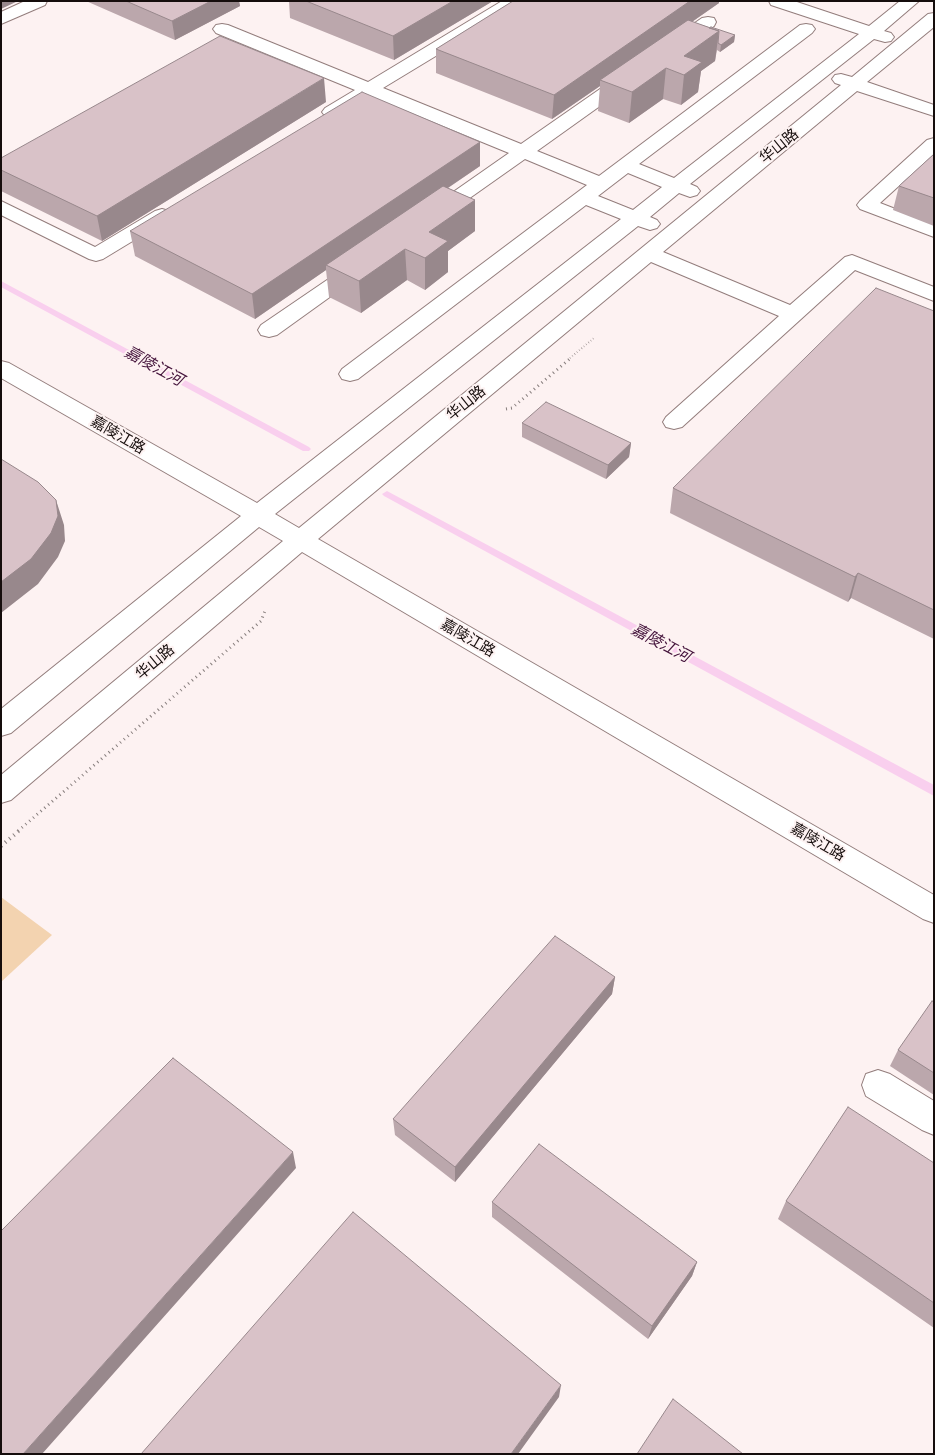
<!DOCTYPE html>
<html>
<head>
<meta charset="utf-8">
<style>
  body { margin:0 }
  #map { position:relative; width:935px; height:1455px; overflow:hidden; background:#fdf2f2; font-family:"Golos Text",sans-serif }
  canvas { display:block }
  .frame { position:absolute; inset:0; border:2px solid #150d0c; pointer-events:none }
</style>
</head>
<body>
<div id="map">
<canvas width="935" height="1455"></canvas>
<div class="frame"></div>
</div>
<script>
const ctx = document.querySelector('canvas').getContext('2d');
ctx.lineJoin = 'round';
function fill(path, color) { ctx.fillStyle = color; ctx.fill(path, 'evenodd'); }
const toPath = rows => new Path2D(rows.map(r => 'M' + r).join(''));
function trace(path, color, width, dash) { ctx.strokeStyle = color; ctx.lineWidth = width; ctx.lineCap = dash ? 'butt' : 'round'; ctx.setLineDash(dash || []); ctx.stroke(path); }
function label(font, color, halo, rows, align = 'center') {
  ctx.font = font + ' "Golos Text","Noto Sans SC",sans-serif'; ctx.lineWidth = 4; ctx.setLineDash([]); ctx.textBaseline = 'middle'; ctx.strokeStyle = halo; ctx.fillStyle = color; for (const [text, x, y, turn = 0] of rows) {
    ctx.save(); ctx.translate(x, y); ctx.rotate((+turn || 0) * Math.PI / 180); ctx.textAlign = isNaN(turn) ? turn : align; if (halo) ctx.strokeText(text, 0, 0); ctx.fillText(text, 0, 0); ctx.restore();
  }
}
fill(toPath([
  [1,897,52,935,1,982]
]), '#f3d3b0');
fill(toPath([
  [1,281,309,447,311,449,309,451,303,451,1,287,1,281],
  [387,491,934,785,934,796,384,496,382,494,387,491]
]), '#f9cfee');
const minor = toPath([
  [25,1,47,1,45,5,1,24,1,12,25,1],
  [502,1,522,1,520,5,383,88,521,144,623,73,629,72,635,73,638,77,635,81,537,151,599,176,800,25,806,24,812,25,815,29,812,33,639,164,674,178,859,34,771,5,769,1,794,1,869,26,900,1,919,1,884,31,891,33,894,37,891,41,885,42,874,39,690,184,697,187,700,191,697,195,690,197,679,193,650,217,657,220,660,224,657,228,650,230,638,226,275,514,299,528,841,85,835,83,832,79,835,75,841,74,852,77,928,14,934,13,934,27,867,82,934,105,934,116,857,91,663,252,790,305,845,257,852,255,934,287,934,301,855,270,682,427,674,429,666,427,663,422,666,417,779,316,651,262,318,539,934,895,934,923,923,919,302,552,11,800,1,803,1,775,283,541,259,527,11,733,1,736,1,709,241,516,1,378,1,361,9,363,257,503,621,219,586,205,358,379,350,381,342,379,339,374,342,369,587,185,525,159,440,219,433,221,426,219,423,215,426,211,509,153,370,96,337,116,331,117,325,116,322,112,325,108,355,90,216,33,213,29,216,25,222,24,228,25,368,82,502,1],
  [628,173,662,187,633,210,598,196,628,173],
  [708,17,714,18,716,22,714,26,678,51,672,52,666,51,663,47,666,43,702,18,708,17],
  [934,138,934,154,880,203,934,224,934,237,860,209,857,205,860,201,927,140,934,138],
  [1,201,95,247,155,211,162,209,169,211,172,215,169,219,103,259,96,261,89,259,1,215,1,201],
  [359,261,366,263,369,267,366,271,277,335,269,337,261,335,258,330,261,325,352,263,359,261],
  [878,1070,890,1074,934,1101,934,1135,922,1130,866,1096,862,1085,866,1074,878,1070]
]);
trace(minor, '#937d7c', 2);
trace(toPath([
  [570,358,594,338]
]), '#887f7e', 2, [0.5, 2.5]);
trace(toPath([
  [506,409,512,408,572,357],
  [18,831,261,621,265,611]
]), '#887f7e', 3, [1, 4]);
trace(toPath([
  [1,846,20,830]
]), '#887f7e', 4, [1, 4.5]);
fill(minor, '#fff');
fill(toPath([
  [86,1,239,1,240,6,175,40],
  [289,1,493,1,394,60,290,18],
  [513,1,719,1,719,3,692,22,735,35,734,42,720,52,717,50,715,61,701,71,698,92,681,105,663,99,629,123,598,111,600,86,552,119,436,73,436,49],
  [326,102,102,241,1,191,1,158],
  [480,142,480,166,448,188,475,200,475,231,448,251,448,272,425,290,407,280,361,313,329,297,326,270,255,319,135,256,130,231],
  [934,154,934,226,893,210,899,186],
  [934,311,934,639,851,598,848,602,670,513,673,488],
  [522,423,631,443,629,457,606,479,522,437],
  [615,977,612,994,455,1182,395,1135,393,1119],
  [934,1002,934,1095,890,1066,898,1050],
  [934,1163,934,1328,778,1219,786,1201],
  [492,1202,697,1262,692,1276,648,1339,492,1217]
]), '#bba7ac');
fill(toPath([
  [1,1,18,1,1,9],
  [211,1,239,1,240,6,175,40,172,21],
  [453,1,493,1,394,60,393,36],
  [690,1,719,1,719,3,605,82,600,80,600,86,552,119,554,95],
  [719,31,715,61,701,71,698,92,681,105,684,75,684,56],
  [735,35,734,42,720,52,721,45],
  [666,68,663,99,629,123,632,92],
  [324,78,326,102,102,241,97,216],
  [480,142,480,166,331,267,326,265,326,270,255,319,252,294],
  [475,200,475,231,448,251,448,272,425,290,425,258,429,232],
  [405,249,407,280,361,313,359,281],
  [631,443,629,457,606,479,608,465],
  [56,500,64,525,65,541,58,557,38,584,1,613,1,582],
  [858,573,851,598,848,602,855,577],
  [615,977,612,994,455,1182,455,1167],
  [293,1152,296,1168,42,1454,23,1454],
  [697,1262,692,1276,648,1339,652,1326],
  [561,1385,559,1397,518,1454,511,1454]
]), '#98888c');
const building = toPath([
  [126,1,211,1,172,21,126,1],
  [306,1,453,1,393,36,306,1],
  [513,1,690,1,554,95,436,49,513,1],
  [688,20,719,31,684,56,702,62,684,75,666,68,632,92,600,80,688,20],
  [711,27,735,35,721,45,718,43,719,31,709,28,711,27],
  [220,36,324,78,97,216,1,170,1,158,220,36],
  [362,92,480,142,252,294,130,231,362,92],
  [934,154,934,198,899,186,934,154],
  [443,186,475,200,429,232,448,241,425,258,405,249,359,281,326,265,443,186],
  [876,288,934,311,934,610,858,573,855,577,673,488,876,288],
  [546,402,631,443,608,465,522,423,546,402],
  [1,459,38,482,56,500,58,516,51,533,31,559,1,582,1,459],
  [555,936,615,977,455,1167,393,1119,555,936],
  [932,1001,934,1002,934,1073,898,1050,932,1001],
  [173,1058,293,1152,23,1454,1,1454,1,1231,173,1058],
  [848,1107,934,1163,934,1303,786,1201,848,1107],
  [539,1144,697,1262,652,1326,492,1202,539,1144],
  [353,1212,561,1385,511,1454,141,1454,353,1212],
  [673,1399,743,1454,637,1454,673,1399]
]);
fill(building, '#d9c2c8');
trace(building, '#98888c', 1);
label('15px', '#150d0c', '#fdf2f2', [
  ["华山路",779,146,-39],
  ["华山路",466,403,-39],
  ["嘉陵江路",118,435,30],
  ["嘉陵江路",468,638,30],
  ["华山路",155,662,-40],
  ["嘉陵江路",818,842,30]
]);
label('italic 16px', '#43123a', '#fdf2f2', [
  ["嘉陵江河",154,366,29],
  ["嘉陵江河",661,643,28]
]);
</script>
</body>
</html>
